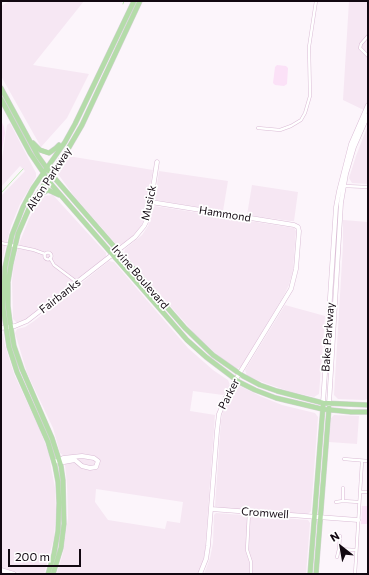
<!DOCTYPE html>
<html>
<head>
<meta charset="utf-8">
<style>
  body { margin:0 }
  #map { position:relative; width:369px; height:575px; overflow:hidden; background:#fcf5fb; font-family:Commissioner,sans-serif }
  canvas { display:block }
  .frame { position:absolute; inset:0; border:2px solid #120811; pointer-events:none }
  .north { position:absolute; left:321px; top:527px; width:40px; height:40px; -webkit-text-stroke:3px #fff; paint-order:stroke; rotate:329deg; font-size:11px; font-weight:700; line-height:16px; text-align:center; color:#120811 }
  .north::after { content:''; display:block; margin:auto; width:14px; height:18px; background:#120811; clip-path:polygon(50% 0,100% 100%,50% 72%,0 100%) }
  .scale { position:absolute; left:8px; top:549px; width:73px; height:18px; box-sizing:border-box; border:2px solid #120811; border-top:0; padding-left:5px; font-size:12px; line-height:14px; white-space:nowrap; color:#120811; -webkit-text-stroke:3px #fff; paint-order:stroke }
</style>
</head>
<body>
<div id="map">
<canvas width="369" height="575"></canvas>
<div class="frame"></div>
<div class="north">N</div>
<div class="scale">200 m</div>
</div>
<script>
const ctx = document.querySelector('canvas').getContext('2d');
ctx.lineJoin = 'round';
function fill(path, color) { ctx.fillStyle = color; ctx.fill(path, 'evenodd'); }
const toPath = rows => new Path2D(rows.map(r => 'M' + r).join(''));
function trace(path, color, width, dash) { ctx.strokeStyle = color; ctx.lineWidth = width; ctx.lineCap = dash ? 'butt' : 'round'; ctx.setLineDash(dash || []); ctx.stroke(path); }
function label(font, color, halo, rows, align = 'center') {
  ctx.font = font + ' Commissioner,sans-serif'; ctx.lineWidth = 3.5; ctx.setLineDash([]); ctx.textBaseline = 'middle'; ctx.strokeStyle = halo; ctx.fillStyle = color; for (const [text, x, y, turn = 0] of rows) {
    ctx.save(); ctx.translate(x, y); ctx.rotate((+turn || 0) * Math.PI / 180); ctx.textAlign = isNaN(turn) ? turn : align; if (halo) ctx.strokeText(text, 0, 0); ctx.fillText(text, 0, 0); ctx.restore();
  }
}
fill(toPath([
  [10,1,84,1,33,65,89,74,67,118,41,147,1,76,1,6],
  [349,1,368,1,368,112,343,100],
  [10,123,36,173,36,177,20,204,11,226,1,264,1,196,25,171,20,166,1,187,1,165,7,125],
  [368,125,368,184,352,183,349,178,356,156],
  [68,156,153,170,144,221,139,229,133,236,121,245,116,244,74,196,58,174,58,171],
  [159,171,228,181,223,211,156,200,155,198],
  [252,185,298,192,294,221,290,221,247,215],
  [53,195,106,253,106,257,27,320,17,323,13,319,12,281,14,264,20,241,29,219,42,196],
  [155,206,294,228,296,231,293,270,289,285,283,297,241,367,236,369,221,358,196,335,124,254,125,249,142,235,148,226,153,208],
  [343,220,368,222,368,399,364,400,338,399,334,395,343,245],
  [109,261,114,262,188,348,213,370,228,380,230,385,223,395,193,391,190,411,215,415,205,551,202,566,198,574,57,573,63,553,68,518,67,484,64,456,60,453,53,428,27,373,15,333,17,329,25,327,34,321],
  [96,489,183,502,180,523,167,521,165,529,108,520,95,502],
  [285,305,325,316,319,394,314,397,288,391,265,383,247,376,245,370],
  [1,333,3,334,5,345,14,374,40,430,49,454,51,467,55,488,56,510,54,538,44,574,26,574,1,568],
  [240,386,260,396,282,405,315,413,318,417,311,511,308,514,217,508,215,506,221,420,223,411,230,398,236,387],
  [334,415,359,416,357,444,329,442,331,418],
  [216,513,308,520,310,523,306,574,204,574,210,558,213,543,214,515]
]), '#f6e7f3');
fill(toPath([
  [277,65,286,66,288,68,287,84,284,86,275,85,273,83,275,67],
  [1,120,4,127,5,133,1,156],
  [362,506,368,506,368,524,361,524]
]), '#fbe1f7');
trace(toPath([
  [123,4,124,1],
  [1,193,23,169]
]), '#c2eab8', 1);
const street = toPath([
  [368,36,361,44,360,48,368,56],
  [258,128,280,130,291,126,301,120,305,113,310,96,309,47,316,1],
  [344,186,368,187],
  [1,243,34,250,45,254],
  '44.5 256a3.5 3.5 0 1 1 7 0a3.5 3.5 0 1 1-7 0Z',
  [50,258,54,265,78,283],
  [344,459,368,461],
  [343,488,343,501,359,502],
  [360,492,368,492],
  [336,502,343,501],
  [249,512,247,550,251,562,251,574],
  [340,536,339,549,356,550],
  [337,557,339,549],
  [355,574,362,461]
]);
const secondary = toPath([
  [151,202,294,225,298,227,299,231,296,269,291,289,236,379,227,395,219,414,217,431,208,546,206,559,200,574],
  [1,328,15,326,27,321,135,237,144,226,147,220,150,207,157,162],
  [323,403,336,207,339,191,351,144,368,105],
  [329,404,341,203,346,174,354,147,368,115],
  [54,461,64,462,75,460,82,466,90,468,96,467,98,461,94,458,82,456,63,458,59,461],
  [211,509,358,520],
  [1,570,14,574]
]);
const primary = toPath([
  [1,88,38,156,51,174,185,328,213,355,243,376,260,385,277,391,323,403,368,405],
  [1,99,30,153,51,184,187,340,206,357,239,382,255,390,276,398,322,409,351,412,368,412],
  [33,143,40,150,49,153,56,148,59,145],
  [37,196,48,190,59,195],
  [48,574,54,554,58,531,59,503,58,482,55,466,48,442,17,372,9,347,3,307,5,267,12,235,23,207,33,188,65,142,75,124,134,1],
  [53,574,61,548,64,524,63,480,61,466,52,438,22,369,14,346,10,322,8,306,8,282,11,264,18,234,31,204,68,149,82,125,140,1],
  [310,574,323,406],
  [316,574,329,408]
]);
trace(street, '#dabcd5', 3.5);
trace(secondary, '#dabcd5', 5);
trace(primary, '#d4d3d4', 5.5);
trace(street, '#fff', 2.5);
trace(secondary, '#fff', 4);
trace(primary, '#b4dca9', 4.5);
label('11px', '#120811', '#fff', [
  ["Alton Parkway",49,179,-57],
  ["Musick",149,203,-78],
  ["Hammond",225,214,9],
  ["Irvine Boulevard",140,277,49],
  ["Fairbanks",60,296,-38],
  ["Bake Parkway",328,337,-86],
  ["Parker",229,394,-63],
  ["Cromwell",265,513,4]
]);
</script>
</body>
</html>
